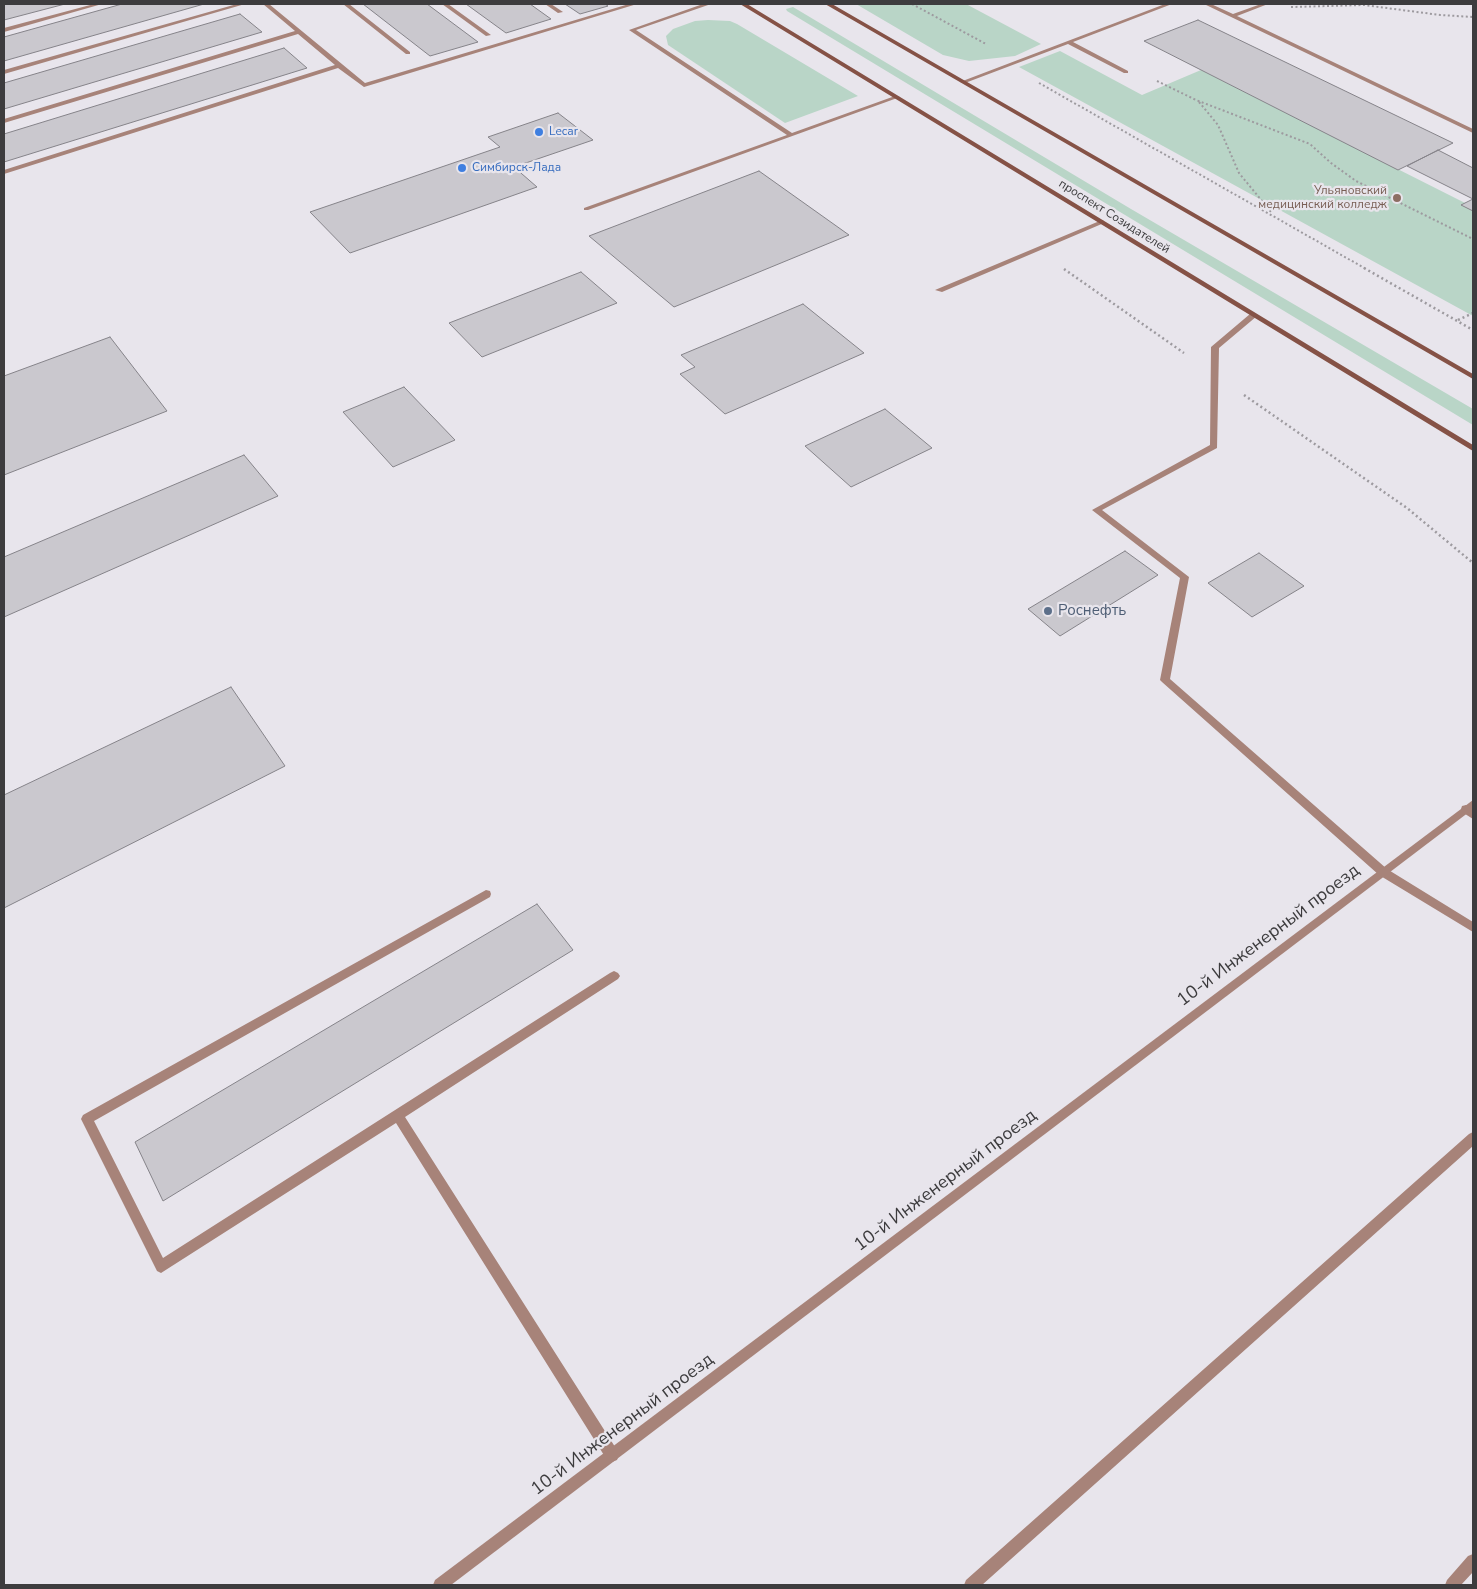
<!DOCTYPE html>
<html>
<head>
<meta charset="utf-8">
<style>
  body { margin:0 }
  #map { position:relative; width:1477px; height:1589px; overflow:hidden; background:#e8e5ec; font-family:"Nunito Sans",sans-serif }
  canvas { display:block }
  .frame { position:absolute; inset:0; border:5px solid #3d3c3e; pointer-events:none }
</style>
</head>
<body>
<div id="map">
<canvas width="1477" height="1589"></canvas>
<div class="frame"></div>
</div>
<script>
const ctx = document.querySelector('canvas').getContext('2d');
ctx.lineJoin = 'round';
function fill(path, color) { ctx.fillStyle = color; ctx.fill(path, 'evenodd'); }
const toPath = rows => new Path2D(rows.map(r => 'M' + r).join(''));
function trace(path, color, width, dash) { ctx.strokeStyle = color; ctx.lineWidth = width; ctx.lineCap = dash ? 'butt' : 'round'; ctx.setLineDash(dash || []); ctx.stroke(path); }
function label(font, color, halo, rows, align = 'center') {
  ctx.font = font + ' "Nunito Sans",sans-serif'; ctx.lineWidth = 4.5; ctx.setLineDash([]); ctx.textBaseline = 'middle'; ctx.strokeStyle = halo; ctx.fillStyle = color; for (const [text, x, y, turn = 0] of rows) {
    ctx.save(); ctx.translate(x, y); ctx.rotate((+turn || 0) * Math.PI / 180); ctx.textAlign = isNaN(turn) ? turn : align; if (halo) ctx.strokeText(text, 0, 0); ctx.fillText(text, 0, 0); ctx.restore();
  }
}
fill(toPath([
  [856,4,966,4,1041,44,1015,56,969,61,943,55],
  [793,7,1131,209,1473,409,1473,425,787,11,786,9],
  [708,20,730,21,737,24,858,96,785,123,668,45,666,36,673,29,695,21],
  [1060,51,1142,95,1201,70,1473,207,1473,316,1019,67]
]), '#b9d5c7');
const building = toPath([
  [4,4,65,4,4,20,4,4],
  [122,4,204,4,4,61,4,37,122,4],
  [363,4,427,4,478,42,430,56,363,4],
  [466,4,530,4,551,19,506,33,466,4],
  [565,4,605,4,608,6,580,14,565,4],
  [240,14,262,32,4,109,4,83,240,14],
  [1198,20,1453,143,1398,170,1144,41,1198,20],
  [284,48,307,68,4,162,4,134,284,48],
  [558,113,593,140,514,167,537,187,350,253,310,212,500,147,488,137,558,113],
  [1438,150,1473,168,1473,199,1407,166,1438,150],
  [759,171,849,235,674,307,589,236,759,171],
  [1473,199,1473,211,1461,205,1473,199],
  [581,272,617,303,482,357,449,323,581,272],
  [803,304,864,353,725,414,680,374,695,367,681,355,803,304],
  [110,337,167,411,4,475,4,376,110,337],
  [404,387,455,440,393,467,343,412,404,387],
  [885,409,932,448,851,487,805,446,885,409],
  [244,455,278,496,4,617,4,557,244,455],
  [1125,551,1158,575,1060,636,1028,609,1125,551],
  [1259,553,1304,586,1252,617,1208,583,1259,553],
  [231,687,285,766,4,908,4,795,231,687],
  [537,904,573,950,163,1201,135,1142,537,904]
]);
fill(building, '#cac8ce');
trace(building, '#858389', 1);
trace(toPath([
  [912,4,986,44],
  [1291,7,1364,5,1440,15,1473,17],
  [1157,81,1196,100,1310,144,1331,163,1356,181,1473,239],
  [1039,83,1366,269],
  [1199,102,1218,125,1239,173,1271,212]
]), '#9d9a9f', 2, [2, 2.5]);
trace(toPath([
  [1364,268,1473,330],
  [1064,269,1184,353],
  [1458,320,1473,313],
  [1244,395,1407,508,1473,563]
]), '#9d9a9f', 2.5, [2, 3]);
fill(toPath([
  [94,4,102,4,4,32,4,28,94,4],
  [237,4,245,4,4,74,4,70,237,4],
  [263,4,269,4,365,83,629,4,637,4,364,87,338,68,4,174,4,170,335,65,298,34,4,123,4,119,295,31,263,4],
  [343,4,349,4,410,52,410,54,406,54,343,4],
  [442,4,448,4,491,35,486,36,442,4],
  [545,4,551,4,563,12,558,13,545,4],
  [703,4,711,4,636,30,792,133,895,96,900,97,588,210,584,210,584,208,787,135,629,30,703,4],
  [1165,4,1172,4,1073,42,1128,71,1128,73,1124,73,1068,44,965,83,960,82,1165,4],
  [1204,4,1211,4,1233,14,1261,4,1268,4,1237,16,1473,129,1473,133,1204,4],
  [1102,220,1104,221,1104,223,942,292,935,290,1102,220],
  [1250,314,1256,314,1257,316,1219,348,1217,448,1102,510,1189,577,1170,679,1387,869,1473,922,1473,932,1379,875,1162,682,1160,680,1180,578,1092,510,1210,445,1211,347,1250,314],
  [1466,805,1473,809,1473,819,1462,812,1461,809,1462,806,1466,805],
  [486,890,490,891,491,894,490,897,94,1121,163,1258,610,973,614,971,618,973,620,976,618,979,405,1117,617,1450,619,1455,617,1460,612,1462,607,1460,396,1123,161,1273,157,1271,81,1119,83,1115,486,890],
  [1473,1132,1473,1146,982,1585,964,1585,966,1580,1469,1134,1473,1132],
  [1473,1554,1473,1572,1461,1585,1445,1585,1447,1580,1468,1556,1473,1554]
]), '#a78379');
fill(toPath([
  [1473,800,1473,809,451,1585,433,1585,435,1580,1473,800]
]), '#a78379');
fill(toPath([
  [740,4,747,4,1473,445,1473,451,740,4],
  [825,4,832,4,1473,374,1473,379,825,4]
]), '#855246');
for (const [x, y, r, color] of [
  [539,132,5,"#3f7fe0"],
  [462,168,5,"#3f7fe0"],
  [1397,198,5,"#8d6e63"],
  [1048,611,5,"#5c6f8a"]
]) { const dot = new Path2D(); dot.arc(x, y, r, 0, 2 * Math.PI); ctx.fillStyle = color; ctx.fill(dot); trace(dot, '#e8e5ec', 2); }
label('12px', '#366cbe', '#e8e5ec', [
  ["Lecar",549,132],
  ["Симбирск-Лада",472,168]
], 'left');
label('12px', '#785e54', '#e8e5ec', [
  ["Ульяновский",1387,191],
  ["медицинский колледж",1387,205]
], 'right');
label('12px', '#3d3c3e', '#e8e5ec', [
  ["проспект Созидателей",1114,217,32]
]);
label('15px', '#4e5e75', '#e8e5ec', [
  ["Роснефть",1058,611]
], 'left');
label('18px', '#3d3c3e', '#e8e5ec', [
  ["10-й Инженерный проезд",1269,936,-37],
  ["10-й Инженерный проезд",946,1181,-37],
  ["10-й Инженерный проезд",623,1425,-37]
]);
</script>
</body>
</html>
